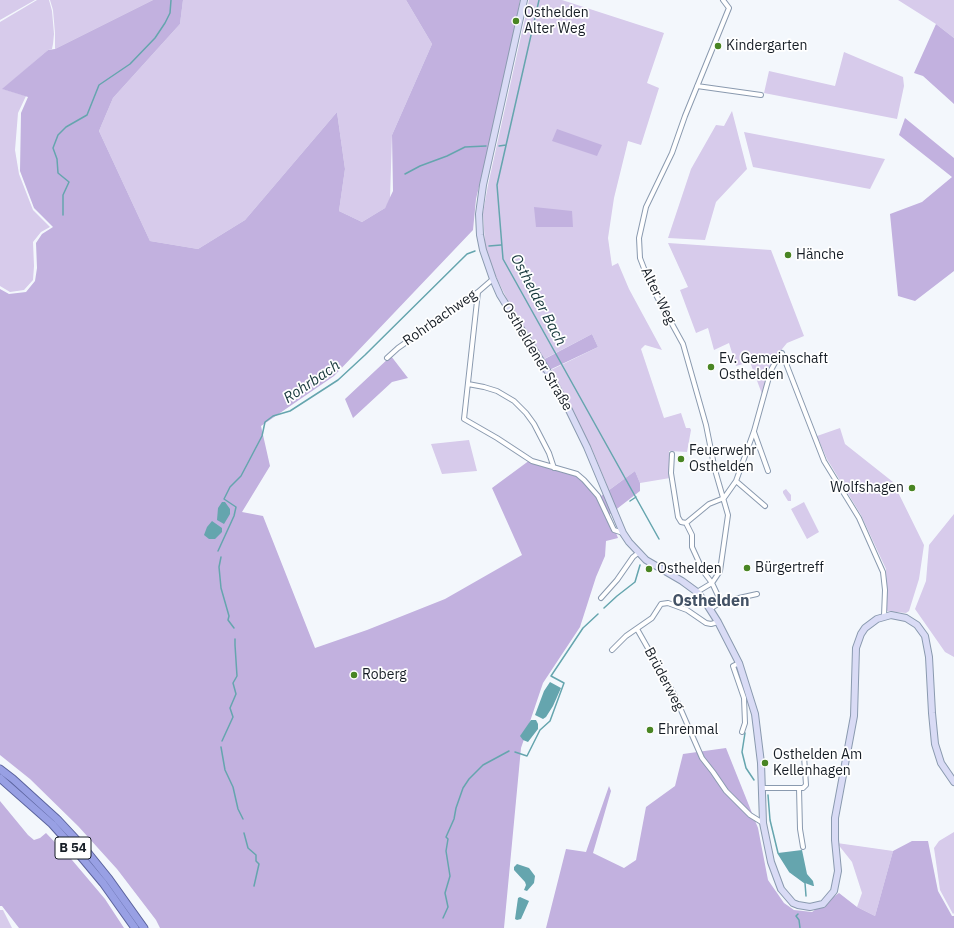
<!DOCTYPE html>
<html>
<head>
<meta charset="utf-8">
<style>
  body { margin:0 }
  canvas { display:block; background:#f3f7fc }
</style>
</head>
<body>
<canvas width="954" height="928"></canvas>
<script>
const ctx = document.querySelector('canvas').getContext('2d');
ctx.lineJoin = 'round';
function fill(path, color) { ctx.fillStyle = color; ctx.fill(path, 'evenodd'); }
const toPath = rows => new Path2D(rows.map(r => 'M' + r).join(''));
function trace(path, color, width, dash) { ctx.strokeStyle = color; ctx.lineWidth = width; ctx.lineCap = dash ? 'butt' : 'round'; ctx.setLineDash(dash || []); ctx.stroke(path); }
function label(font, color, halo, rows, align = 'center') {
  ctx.font = font + ' "IBM Plex Sans",sans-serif'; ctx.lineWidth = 3.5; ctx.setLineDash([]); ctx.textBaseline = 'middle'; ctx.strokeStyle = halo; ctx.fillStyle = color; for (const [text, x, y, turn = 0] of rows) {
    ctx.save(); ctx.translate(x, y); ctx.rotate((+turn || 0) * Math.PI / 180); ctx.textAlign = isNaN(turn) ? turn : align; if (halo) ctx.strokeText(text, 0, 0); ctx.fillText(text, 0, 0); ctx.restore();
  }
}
fill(toPath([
  [0,0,35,0,0,20],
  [37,0,49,0,52,11,54,34,53,44,52,49,48,50,3,89,26,96,18,113,15,150,19,174,33,210,50,227,41,232,33,242,34,266,33,280,24,290,10,292,0,286,0,22],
  [50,0,153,0,55,49,55,33,53,10],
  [183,0,406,0,432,44,392,135,390,199,385,208,362,222,339,211,345,169,337,112,245,220,198,249,150,241,99,131,113,98,180,24],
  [529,0,562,0,664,33,647,83,659,88,641,145,628,141,614,198,608,238,612,266,618,263,629,289,662,350,645,345,641,349,664,418,681,413,686,428,690,428,691,430,687,452,669,451,670,478,640,483,635,471,609,490,592,449,551,370,598,347,592,334,544,359,507,299,489,263,485,244,483,213,488,185],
  [898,0,954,0,954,38,936,24],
  [844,52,903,77,904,86,897,119,764,93,769,71,835,86],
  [732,111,747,169,716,202,705,240,668,238,691,169,716,125,724,126],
  [744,132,885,159,870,189,753,167],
  [668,243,771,250,804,336,787,343,773,360,762,394,750,362,736,366,729,343,714,350,708,328,696,333,680,290,688,287],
  [840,428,845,444,893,482,924,545,919,579,909,611,906,613,887,611,886,569,861,515,827,459,817,436],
  [469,440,477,471,442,474,431,444],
  [786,489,791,495,791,501,788,501,783,493,783,491],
  [804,502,819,532,807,539,791,509],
  [954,514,954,657,945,652,915,609,926,581,929,545],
  [954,832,954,913,953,914,940,890,934,848,939,841],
  [837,843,893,851,875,916,857,907,862,893,852,862],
  [0,910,3,910,12,928,0,928]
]), '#d7cbeb');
fill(toPath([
  [153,0,183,0,180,24,113,98,99,131,150,241,198,249,245,220,337,112,345,169,339,211,362,222,385,208,393,191,392,135,432,44,406,0,520,0,509,62,476,199,473,230,334,376,261,426,270,466,242,512,263,516,315,648,367,630,445,599,522,555,492,488,530,460,578,473,601,496,635,471,640,483,640,491,609,515,618,538,606,541,605,556,596,577,580,627,543,683,521,748,504,928,160,928,156,920,117,869,78,826,30,779,0,755,0,289,9,294,26,292,35,281,37,268,36,243,42,234,53,227,34,208,20,171,21,113,28,97,2,89,48,50,55,49],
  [936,24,954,38,954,104,923,76,914,73],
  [905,118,954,158,954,271,915,301,898,296,890,214,922,202,952,177,899,135],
  [557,129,602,145,597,156,552,141],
  [534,207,572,211,573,227,536,227],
  [592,334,598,347,543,373,537,363],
  [391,356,408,378,392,382,353,418,345,399],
  [726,748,758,828,768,880,784,903,794,910,812,912,839,893,857,907,875,916,893,851,912,841,928,841,938,891,952,916,954,916,954,928,546,928,566,849,586,852,609,786,611,791,593,853,624,868,636,860,646,807,675,786,683,754],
  [0,801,28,835,34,840,40,838,46,833,72,860,105,899,124,928,19,928,2,906,0,906]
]), '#c2b1df');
fill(toPath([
  [222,502,225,502,230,509,230,514,224,524,217,520,218,508],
  [212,521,222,528,222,532,215,539,209,539,204,535,207,527],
  [550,682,561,688,553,706,546,717,543,719,535,715,544,691],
  [531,720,536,720,538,724,538,729,528,742,523,740,520,736],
  [802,850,807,874,813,881,814,886,813,886,805,883,790,872,778,853],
  [517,864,529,868,535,876,534,883,527,891,524,890,526,885,525,882,514,870,514,867],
  [520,897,529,901,521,919,517,920,515,919,518,898]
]), '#65a5ae');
trace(toPath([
  [539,0,497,185,503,259,659,539],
  [499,146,506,145],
  [405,174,420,166,447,156,465,147,486,146],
  [63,215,63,195,69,182,58,173,57,159,53,148,58,135,66,127,87,115,99,85,130,64,155,38,165,23,170,13,171,0],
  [489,246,501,245],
  [630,501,636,497],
  [218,551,234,516,236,507,224,499,230,487,241,476,262,436,265,422,273,416,290,411,338,380,365,355,467,254,475,251],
  [221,557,219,567,221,588,229,616,228,620,234,628],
  [604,608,617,596,635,582,640,565],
  [745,733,742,752,746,768,754,780],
  [222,741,233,717,230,708,236,694,233,683,237,676,235,645,235,639],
  [221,747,225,770,233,787,238,809,243,819],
  [515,752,527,756,540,730,550,721,564,683,551,676,583,628,598,614],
  [768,795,770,820,778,853,790,872,805,883,806,896],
  [244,833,248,848,256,855,256,861,259,864,254,886],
  [798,914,796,916,799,920,800,928],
  [443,918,448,907,445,893,450,876,446,851,448,839,446,837,454,819,456,808,463,788,469,779,483,765,509,751]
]), '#65a5ae', 1.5);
const minor = toPath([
  [697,86,761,95],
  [478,292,464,419,497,438,532,461,577,474,584,480,598,496,614,530,623,533],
  [387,358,398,348,478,292,493,279],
  [468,384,484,387,497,391,514,401,526,413,534,424,549,453,554,468],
  [754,432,768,471],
  [672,454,671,473,678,517,681,522,686,523,692,535,692,547,703,571,712,583,721,602],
  [736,481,765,506],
  [686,523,709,504,724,498,736,481,754,431,771,370,776,361,782,353,824,461,859,518,883,572,885,590,884,616],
  [697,592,712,583,720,571,728,515,715,470,706,425,683,344,650,284,640,258,639,238,646,207,672,153,685,116,729,8,723,0],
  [601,598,617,580,633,557,638,553],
  [710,609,721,602,757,594],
  [637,629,674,694,702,758,713,772,726,791,750,815,763,823],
  [612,650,626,636,652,618,661,604,668,603,687,610,706,623,711,624,718,622],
  [739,663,733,666,744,698,745,723,742,732],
  [761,788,799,788],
  [803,847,800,829,799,788,803,788,806,785,804,756]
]);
const secondary = toPath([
  [524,0,483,185,479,214,480,235,483,250,493,279,500,295,548,372,568,408,587,447,623,533,629,542,646,560,682,581,697,592,706,603,718,622,739,663,755,714,761,763,763,823,771,862,781,889,793,903,798,905,810,907,823,904,834,891,838,871,835,840,835,818,854,716,856,648,861,634,865,628,877,619,891,615,906,618,917,625,925,636,929,657,932,713,935,744,941,763,954,782]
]);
const trunk = toPath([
  [0,769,13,779,57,819,84,848,109,879,144,928],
  [0,778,52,824,78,853,103,883,135,928]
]);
trace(minor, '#8a9aaf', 6);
trace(secondary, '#8a9aaf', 8);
trace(trunk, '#5b639d', 9);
trace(minor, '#fff', 4);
trace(secondary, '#d9dbf5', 6);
trace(trunk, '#98a0e4', 7);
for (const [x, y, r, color] of [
  [516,21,4,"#498523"],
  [718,46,4,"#498523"],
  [788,255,4,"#498523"],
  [711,367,4,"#498523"],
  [681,459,4,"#498523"],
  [912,488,4,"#498523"],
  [747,568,4,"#498523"],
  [649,569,4,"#498523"],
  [354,675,4,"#498523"],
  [650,730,4,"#498523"],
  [765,763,4,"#498523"]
]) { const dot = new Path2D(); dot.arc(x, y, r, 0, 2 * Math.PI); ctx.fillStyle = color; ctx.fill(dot); trace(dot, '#fff', 1.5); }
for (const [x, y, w] of [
  [73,848,36]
]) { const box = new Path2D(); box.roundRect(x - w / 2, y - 11, w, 22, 3); ctx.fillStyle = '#fff'; ctx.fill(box); trace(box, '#171e26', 1); }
label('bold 13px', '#171e26', null, [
  ["B 54",73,848]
]);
label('14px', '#171e26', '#fff', [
  ["Osthelden",524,13],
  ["Alter Weg",524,29],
  ["Kindergarten",726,46],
  ["Hänche",796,255],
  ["Ev. Gemeinschaft",719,359],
  ["Osthelden",719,375],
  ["Feuerwehr",689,451],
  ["Osthelden",689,467],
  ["Wolfshagen",904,488,"right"],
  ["Bürgertreff",755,568],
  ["Osthelden",657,569],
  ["Roberg",362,675],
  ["Ehrenmal",658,730],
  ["Osthelden Am",773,755],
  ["Kellenhagen",773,771]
], 'left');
label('14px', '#171e26', '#fff', [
  ["Alter Weg",658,296,64],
  ["Rohrbachweg",440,318,-35],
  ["Ostheldener Straße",537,357,59],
  ["Brüderweg",664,679,62]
]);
label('italic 15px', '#16373b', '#fff', [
  ["Osthelder Bach",538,300,62],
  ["Rohrbach",312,382,-34]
]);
label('bold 16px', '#435265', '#fff', [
  ["Osthelden",711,601]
]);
</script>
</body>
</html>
